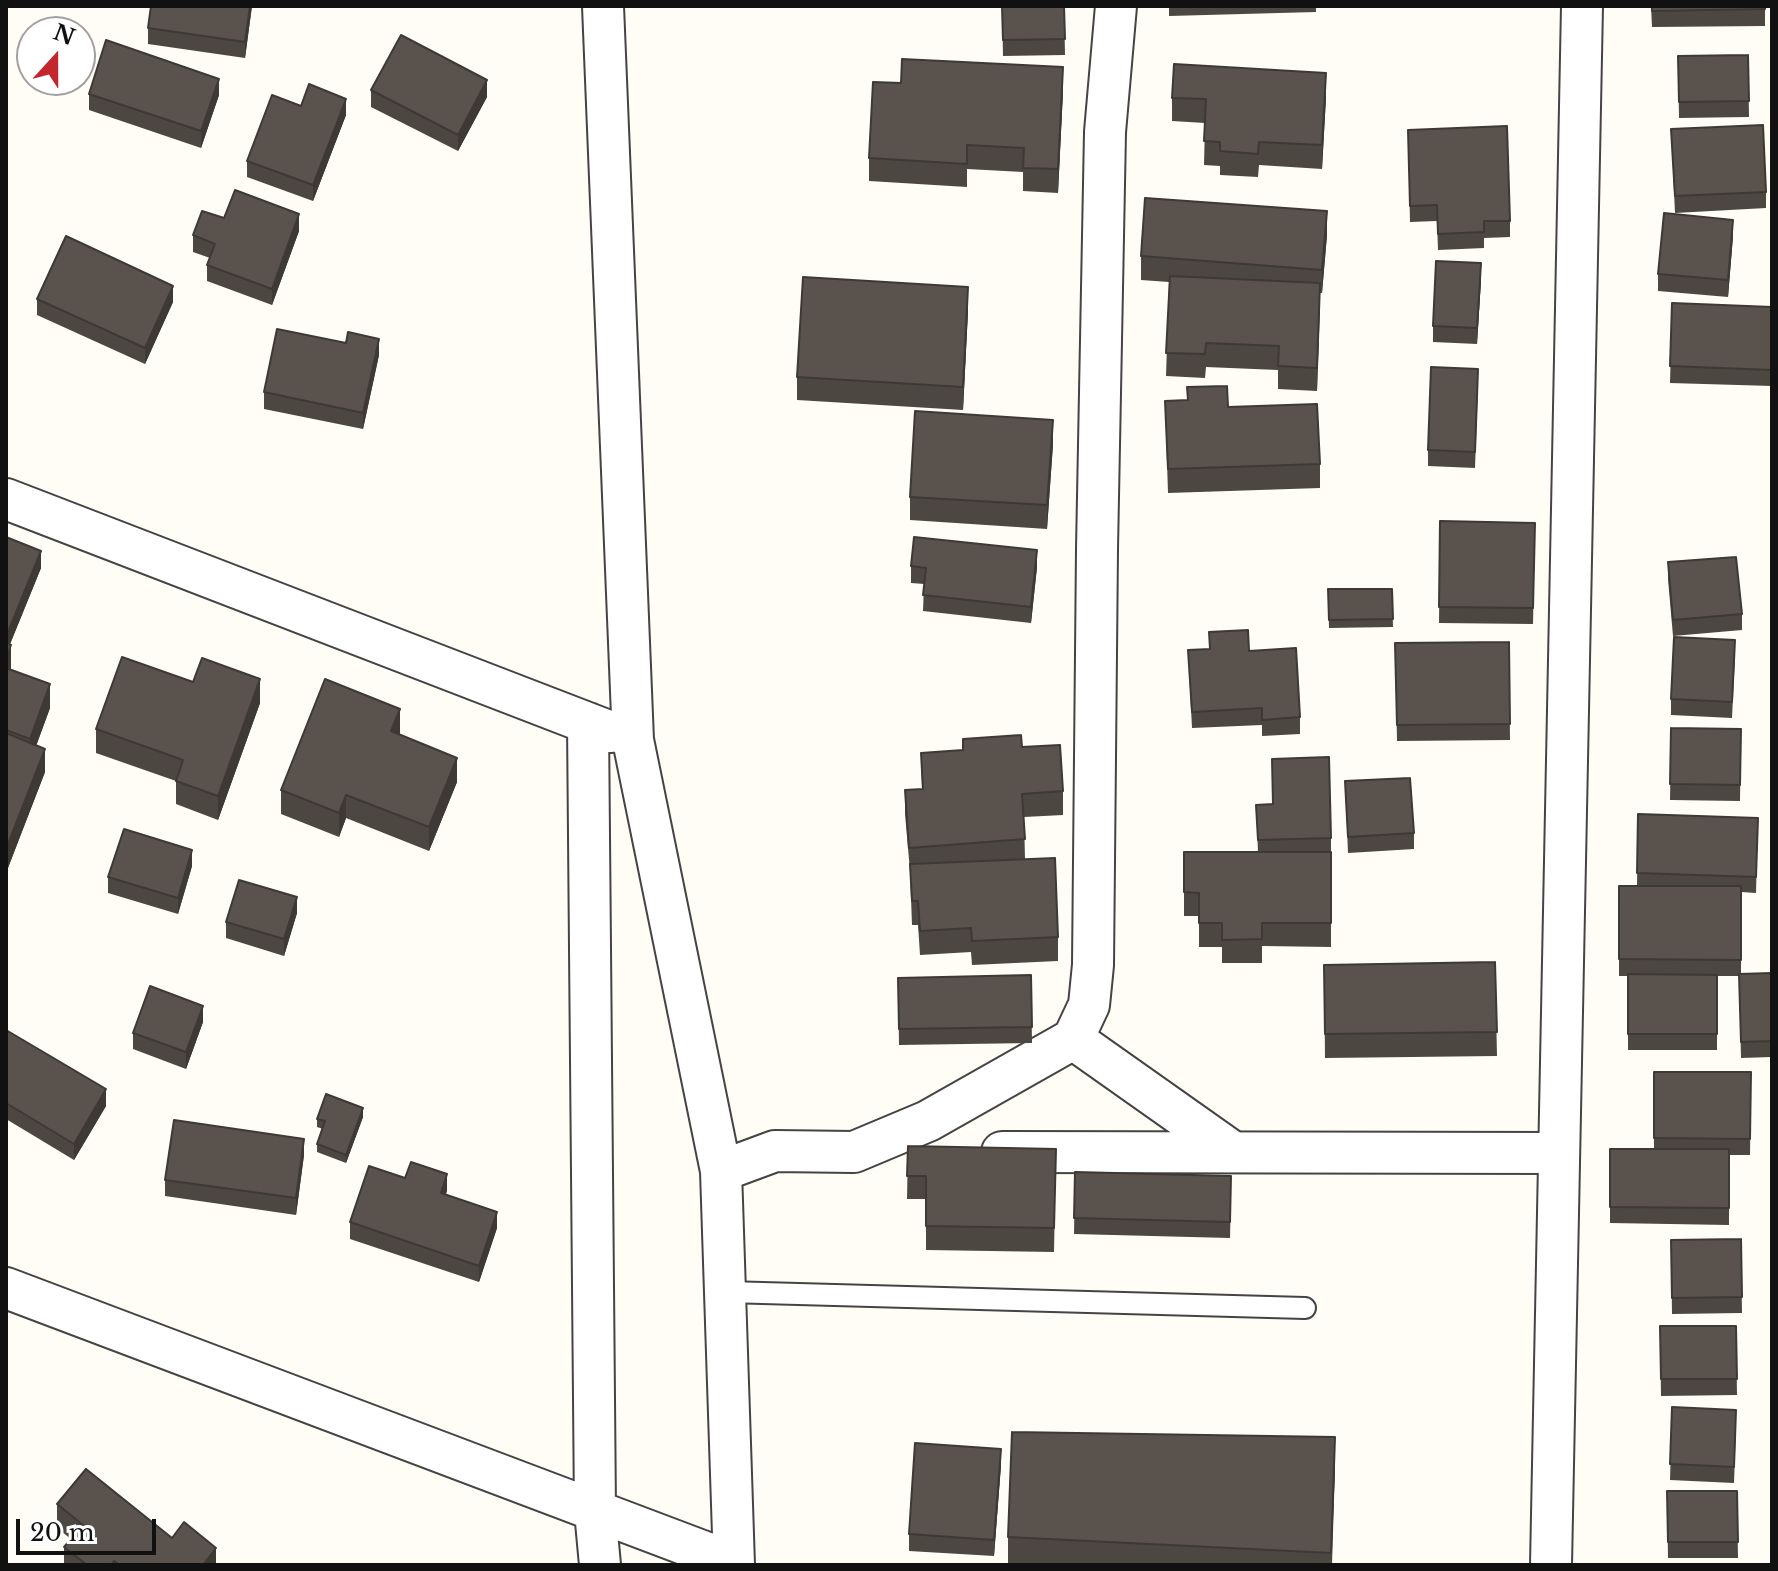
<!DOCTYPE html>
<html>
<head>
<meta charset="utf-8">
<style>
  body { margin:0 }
  #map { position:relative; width:1778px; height:1571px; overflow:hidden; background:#fffdf5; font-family:"Libre Baskerville",serif }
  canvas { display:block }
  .frame { position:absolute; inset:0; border:8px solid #111; pointer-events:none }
  .north { position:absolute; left:16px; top:16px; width:80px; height:80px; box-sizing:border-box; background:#fff; border:2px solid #a0a0a0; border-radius:50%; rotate:21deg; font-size:22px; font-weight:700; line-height:32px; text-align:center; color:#111 }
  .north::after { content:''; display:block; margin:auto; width:28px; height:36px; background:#c4262e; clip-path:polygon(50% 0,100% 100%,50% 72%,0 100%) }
  .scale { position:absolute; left:16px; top:1519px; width:140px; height:36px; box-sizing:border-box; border:4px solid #111; border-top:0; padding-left:10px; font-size:24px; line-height:28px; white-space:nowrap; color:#111; -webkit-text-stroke:6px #fff; paint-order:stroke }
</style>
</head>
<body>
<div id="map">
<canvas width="1778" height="1571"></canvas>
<div class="frame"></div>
<div class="north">N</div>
<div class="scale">20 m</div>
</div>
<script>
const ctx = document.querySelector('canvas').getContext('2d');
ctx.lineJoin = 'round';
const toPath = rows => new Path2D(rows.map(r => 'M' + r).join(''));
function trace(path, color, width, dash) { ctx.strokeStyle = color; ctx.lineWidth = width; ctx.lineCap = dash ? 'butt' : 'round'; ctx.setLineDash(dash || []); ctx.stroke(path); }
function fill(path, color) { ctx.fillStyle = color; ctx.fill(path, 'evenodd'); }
const lane = toPath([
  [726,1292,1305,1308]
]);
const street = toPath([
  [603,6,633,740,721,1171,734,1565],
  [6,499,611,732],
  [588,723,595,1511,600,1565],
  [1073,1039,1233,1152],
  [1002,1152,1559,1153],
  [721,1171,775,1151,854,1152,928,1121,1073,1039,1089,1005,1093,965,1097,549,1105,132,1116,6],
  [6,1288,734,1563],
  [1551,1565,1582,6]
]);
trace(lane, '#444', 24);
trace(street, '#444', 44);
trace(lane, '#fff', 20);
trace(street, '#fff', 40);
fill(toPath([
  [151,6,252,6,245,58,148,44,148,28],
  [1002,6,1064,6,1065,55,1003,56],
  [1169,6,1316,6,1316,12,1169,16],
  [1651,6,1765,6,1765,26,1652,27],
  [1748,55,1749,117,1679,118,1678,56],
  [371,90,487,97,458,151,371,107],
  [1063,91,1058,193,1023,191,1023,172,967,169,967,187,869,181,869,158],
  [89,94,219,95,201,148,89,110],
  [1326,97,1322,169,1259,165,1258,177,1220,175,1220,166,1204,165,1205,123,1172,121,1172,98],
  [301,106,346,115,313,201,247,177,247,161],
  [1671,129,1766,192,1766,208,1675,213],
  [1408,130,1510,221,1510,237,1484,238,1484,248,1438,250,1437,221,1410,222],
  [224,218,299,231,272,305,207,281,207,265,210,258,193,252,193,235],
  [1327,235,1322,293,1320,293,1317,391,1278,389,1278,370,1206,367,1205,378,1166,376,1169,282,1141,280,1141,256],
  [1733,236,1728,297,1658,291,1658,274],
  [1481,280,1477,344,1433,342,1433,326],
  [37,299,173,302,145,364,37,315],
  [1672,303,1772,307,1772,386,1670,383],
  [968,311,963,410,797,400,797,377],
  [346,343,379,355,363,429,264,409,264,392],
  [1478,386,1475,468,1428,466,1428,450],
  [1165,401,1228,407,1320,464,1320,488,1168,493],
  [1053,444,1047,529,910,520,910,497],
  [1440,521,1535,523,1533,624,1439,623],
  [6,537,41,568,10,644,10,670,50,708,36,745,45,772,6,873],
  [1668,562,1742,614,1742,630,1673,636,1668,579],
  [911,566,1037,567,1031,623,923,611,924,584,911,583],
  [1328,589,1392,589,1393,627,1329,628],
  [1209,632,1249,651,1300,717,1300,734,1262,736,1262,725,1192,728,1188,650,1209,649],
  [1509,642,1510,740,1397,741,1395,643],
  [1735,656,1732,718,1671,715,1671,699],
  [193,682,260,703,218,820,176,804,176,781,96,753,96,729],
  [1671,728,1741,729,1740,801,1670,800],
  [400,733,399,735,457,782,429,851,346,818,339,837,281,814,281,790],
  [963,739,1022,747,1063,791,1063,815,1024,817,1025,859,1058,937,1058,961,972,965,971,952,920,955,918,925,912,925,910,871,905,814,905,790,922,789,921,753,963,750],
  [1345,781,1414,833,1414,849,1348,853],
  [1256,805,1331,838,1331,947,1262,946,1262,963,1222,963,1222,947,1199,947,1199,916,1184,916,1184,852,1258,852],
  [1638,814,1758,818,1756,893,1741,892,1741,974,1772,973,1772,1057,1741,1058,1739,976,1717,976,1717,1050,1628,1050,1628,976,1619,976,1619,886,1637,886],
  [192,866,178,914,108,893,108,877],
  [297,913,284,956,226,938,226,922],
  [1495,962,1497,1056,1325,1058,1324,965],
  [1031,975,1032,1043,899,1045,898,978],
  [203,1022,186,1069,133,1049,133,1033],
  [6,1030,106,1106,74,1160,6,1119],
  [1654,1072,1751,1072,1750,1155,1729,1155,1729,1225,1610,1223,1610,1149,1654,1149],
  [363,1117,346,1163,317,1152,317,1144,323,1129,317,1127,317,1119],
  [908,1146,1056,1149,1054,1252,926,1250,926,1199,907,1199],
  [304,1155,296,1215,165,1196,165,1180],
  [1075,1172,1231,1192,1230,1238,1074,1234],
  [405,1178,447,1190,446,1195,497,1228,479,1282,350,1239,350,1222],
  [1741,1239,1742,1313,1672,1314,1671,1240],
  [1660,1326,1736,1326,1737,1395,1661,1396],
  [1672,1407,1736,1426,1734,1483,1670,1480],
  [1001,1465,994,1556,909,1551,909,1534],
  [1335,1467,1332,1565,1008,1565,1008,1537],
  [1667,1491,1737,1491,1738,1558,1668,1558],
  [57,1504,172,1538,216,1565,64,1565,64,1547,71,1539,57,1528]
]), '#4d4742');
fill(toPath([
  [250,6,252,6,245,58,245,42],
  [1063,67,1063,91,1058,193,1058,169],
  [1326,73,1326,97,1322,169,1322,145],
  [219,79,219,95,201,148,201,131],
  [487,80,487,97,458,151,458,135],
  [346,99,346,115,313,201,313,185],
  [1327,211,1327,235,1322,293,1322,270],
  [299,214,299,231,272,305,272,289],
  [1733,220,1733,236,1728,297,1728,280],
  [1481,263,1481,280,1477,344,1477,328],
  [1320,283,1320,307,1317,391,1317,368],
  [173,286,173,302,145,364,145,348],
  [968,287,968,311,963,410,963,387],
  [379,339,379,355,363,429,363,413],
  [1053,420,1053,444,1047,529,1047,505],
  [1037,550,1037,567,1031,623,1031,607],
  [41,551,41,568,6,654,6,637],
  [11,645,11,668,6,682,6,658],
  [260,679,260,703,218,820,218,796],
  [50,684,50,708,30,763,30,739],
  [400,709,400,733,391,755,391,731],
  [45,749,45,772,6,873,6,849],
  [457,758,457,782,429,851,429,827],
  [346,795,346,818,339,837,339,813],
  [192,850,192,866,178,914,178,898],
  [297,897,297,913,284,956,284,939],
  [203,1006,203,1022,186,1069,186,1052],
  [106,1089,106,1106,74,1160,74,1144],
  [363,1108,363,1117,346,1163,346,1155],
  [304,1139,304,1155,296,1215,296,1198],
  [447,1174,447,1190,441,1209,441,1193],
  [497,1212,497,1228,479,1282,479,1266],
  [1335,1437,1335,1467,1331,1565],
  [1001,1449,1001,1465,994,1556,994,1540],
  [216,1548,216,1565,203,1565]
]), '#3f3936');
const building = toPath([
  [151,6,250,6,245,42,148,28,151,6],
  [1002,6,1064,6,1065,39,1003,40,1002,6],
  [1652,6,1765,6,1765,9,1652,11,1652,6],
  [401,35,487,80,458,135,371,90,401,35],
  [106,40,219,79,201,131,89,94,106,40],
  [1748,55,1749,101,1679,102,1678,56,1748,55],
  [902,59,1063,67,1058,169,1023,168,1024,148,967,145,967,164,869,158,873,82,901,83,902,59],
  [1174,64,1326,73,1322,145,1259,142,1258,154,1220,151,1220,142,1204,141,1206,99,1172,98,1174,64],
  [309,84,346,99,313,185,247,161,272,95,301,106,309,84],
  [1763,125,1766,192,1675,196,1671,129,1763,125],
  [1507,126,1510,221,1484,221,1484,232,1438,234,1437,205,1410,206,1408,130,1507,126],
  [235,190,299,214,272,289,207,265,215,244,193,235,202,211,224,218,235,190],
  [1145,198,1327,211,1322,270,1141,256,1145,198],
  [1664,213,1733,220,1728,280,1658,274,1664,213],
  [66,236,173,286,145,348,37,299,66,236],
  [1436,261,1481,263,1477,328,1433,326,1436,261],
  [1170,276,1320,283,1317,368,1278,366,1279,346,1206,343,1205,354,1166,353,1170,276],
  [803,277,968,287,963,387,797,377,803,277],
  [1672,303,1772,307,1772,370,1670,366,1672,303],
  [277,329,346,343,348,332,379,339,363,413,264,392,277,329],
  [1431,367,1478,369,1475,452,1428,450,1431,367],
  [1227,386,1228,407,1317,404,1320,464,1168,469,1165,401,1188,400,1187,387,1227,386],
  [915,411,1053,420,1047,505,910,497,915,411],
  [1440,521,1535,523,1533,608,1439,607,1440,521],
  [6,537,41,551,6,637,6,537],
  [914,537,1037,550,1031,607,923,595,926,568,911,566,914,537],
  [1736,557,1742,614,1673,620,1668,562,1736,557],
  [1328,589,1392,589,1393,619,1329,620,1328,589],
  [1248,630,1249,651,1296,648,1300,717,1262,720,1262,708,1192,712,1188,650,1210,649,1209,632,1248,630],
  [1674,637,1735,640,1732,702,1671,699,1674,637],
  [1509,642,1510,724,1397,725,1395,643,1509,642],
  [6,643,11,645,6,658,6,643],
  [122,657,193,682,202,658,260,679,218,796,176,781,183,760,96,729,122,657],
  [6,668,50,684,30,739,6,730,6,668],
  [325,679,400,709,391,731,457,758,429,827,346,795,339,813,281,790,325,679],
  [1671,728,1741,729,1740,785,1670,784,1671,728],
  [6,733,45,749,6,849,6,733],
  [1021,735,1022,747,1060,745,1063,791,1022,794,1025,839,909,848,905,790,923,789,921,753,963,750,963,739,1021,735],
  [1329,757,1331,838,1258,840,1256,805,1273,804,1272,759,1329,757],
  [1410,778,1414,833,1348,837,1345,781,1410,778],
  [1638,814,1758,818,1756,877,1637,873,1638,814],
  [124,829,192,850,178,898,108,877,124,829],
  [1184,852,1331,852,1331,923,1262,923,1262,939,1222,940,1222,923,1199,923,1199,893,1184,892,1184,852],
  [1055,858,1058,937,972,941,971,928,920,931,918,901,912,901,910,864,1055,858],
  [239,880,297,897,284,939,226,922,239,880],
  [1619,886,1741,886,1741,960,1619,959,1619,886],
  [1495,962,1497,1032,1325,1034,1324,965,1495,962],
  [1772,973,1772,1041,1741,1042,1739,974,1772,973],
  [1628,974,1717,975,1717,1034,1628,1034,1628,974],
  [1031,975,1032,1027,899,1029,898,978,1031,975],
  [150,986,203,1006,186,1052,133,1033,150,986],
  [6,1030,106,1089,74,1144,6,1103,6,1030],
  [1654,1072,1751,1072,1750,1139,1654,1138,1654,1072],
  [326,1094,363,1108,346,1155,317,1144,325,1121,317,1119,326,1094],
  [174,1120,304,1139,296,1198,165,1180,174,1120],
  [908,1146,1056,1149,1054,1228,926,1226,926,1176,907,1176,908,1146],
  [1610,1149,1729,1149,1729,1208,1610,1207,1610,1149],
  [411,1162,447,1174,441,1193,497,1212,479,1266,350,1222,369,1166,405,1178,411,1162],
  [1075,1172,1231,1176,1230,1222,1074,1218,1075,1172],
  [1741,1239,1742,1297,1672,1298,1671,1240,1741,1239],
  [1660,1326,1736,1326,1737,1379,1661,1379,1660,1326],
  [1672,1407,1736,1410,1734,1467,1670,1464,1672,1407],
  [1012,1432,1335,1437,1331,1553,1008,1537,1012,1432],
  [915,1443,1001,1449,994,1540,909,1534,915,1443],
  [86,1469,172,1538,184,1522,216,1548,203,1565,120,1565,114,1561,111,1565,87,1565,64,1547,83,1525,57,1504,86,1469],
  [1667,1491,1737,1491,1738,1542,1668,1542,1667,1491]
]);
fill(building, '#5a524d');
trace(building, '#3f3936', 2);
</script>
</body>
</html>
